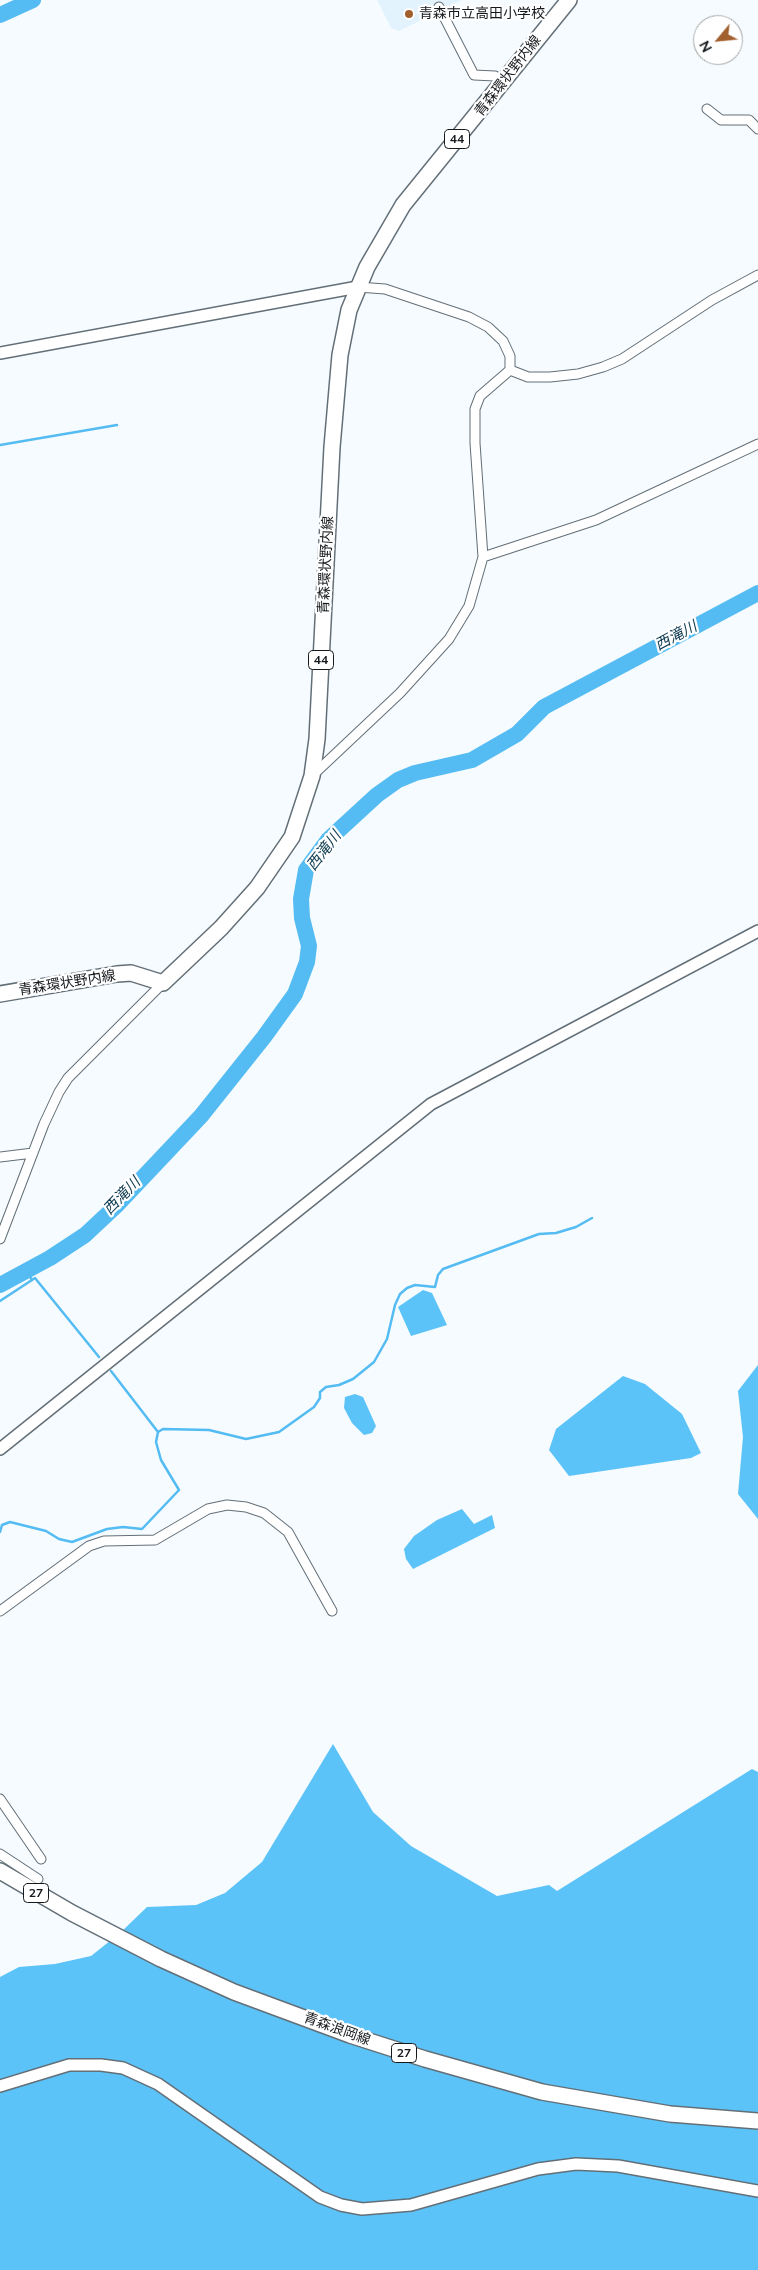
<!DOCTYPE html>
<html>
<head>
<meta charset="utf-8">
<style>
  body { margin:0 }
  #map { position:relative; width:758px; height:2270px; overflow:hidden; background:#f5fbff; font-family:Mulish,sans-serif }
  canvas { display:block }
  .north { position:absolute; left:693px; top:15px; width:50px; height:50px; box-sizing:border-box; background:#fff; border:1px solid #a1a3a4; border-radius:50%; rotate:242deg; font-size:14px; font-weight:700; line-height:20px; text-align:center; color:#15191c }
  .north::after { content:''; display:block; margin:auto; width:18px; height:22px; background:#a3602f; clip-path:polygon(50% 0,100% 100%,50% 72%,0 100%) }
</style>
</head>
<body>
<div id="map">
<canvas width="758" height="2270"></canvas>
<div class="north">N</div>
</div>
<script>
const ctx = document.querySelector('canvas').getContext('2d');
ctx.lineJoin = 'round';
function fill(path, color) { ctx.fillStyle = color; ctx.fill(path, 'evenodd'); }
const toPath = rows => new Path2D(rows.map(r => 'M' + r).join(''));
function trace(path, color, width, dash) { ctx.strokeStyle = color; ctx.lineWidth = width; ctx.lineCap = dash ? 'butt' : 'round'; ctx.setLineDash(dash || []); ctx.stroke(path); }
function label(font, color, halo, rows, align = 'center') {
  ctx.font = font + ' Mulish,"Noto Sans JP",sans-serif'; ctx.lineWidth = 4.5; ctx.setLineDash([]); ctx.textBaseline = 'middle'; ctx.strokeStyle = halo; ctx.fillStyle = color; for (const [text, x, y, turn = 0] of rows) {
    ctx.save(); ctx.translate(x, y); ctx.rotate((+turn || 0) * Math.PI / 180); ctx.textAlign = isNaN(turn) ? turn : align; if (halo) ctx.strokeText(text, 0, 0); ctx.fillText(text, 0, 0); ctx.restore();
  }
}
fill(toPath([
  [377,0,462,0,399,31,391,28]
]), '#e2f3fd');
fill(toPath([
  [423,1290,432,1293,447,1325,411,1336,398,1307],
  [758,1365,758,1519,738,1494,743,1437,738,1391],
  [623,1376,645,1384,682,1414,701,1453,691,1458,569,1476,549,1450,556,1429],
  [355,1394,363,1397,376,1426,372,1433,364,1435,352,1423,344,1408,345,1397],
  [462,1509,474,1524,492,1515,495,1528,413,1569,406,1559,404,1549,414,1536,437,1520],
  [333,1744,373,1812,411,1846,497,1896,549,1885,557,1891,752,1769,758,1772,758,2270,0,2270,0,1977,19,1967,55,1964,91,1956,120,1933,147,1907,196,1905,225,1893,262,1862]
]), '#5cc3f9');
trace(toPath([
  [0,445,117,425],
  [32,1280,35,1278,99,1357],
  [0,1301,32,1280,27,1272],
  [111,1371,158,1432],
  [0,1532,2,1525,10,1522,46,1531,59,1539,72,1542,107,1529,123,1527,142,1529,179,1490,161,1460,156,1442,158,1432,163,1429,209,1430,246,1439,279,1432,314,1407,320,1398,320,1392,326,1387,339,1385,353,1379,374,1362,387,1339,395,1305,400,1294,407,1288,415,1285,435,1287,438,1275,443,1269,539,1234,556,1233,576,1227,592,1218]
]), '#54bcf2', 2.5);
trace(toPath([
  [0,15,33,0],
  [0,1285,50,1258,85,1235,116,1206,201,1116,264,1037,295,994,307,962,309,946,302,918,301,899,306,870,328,840,377,795,398,780,415,773,472,760,517,734,544,707,758,593]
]), '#54bcf2', 16);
const minor = toPath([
  [439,7,474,75,495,76,503,82],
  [707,109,721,120,749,120,758,129],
  [358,287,385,289,469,317,488,327,503,341,510,356,510,370],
  [510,370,528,377,550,377,578,374,603,367,622,359,712,300,758,275],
  [483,557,596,520,758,444],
  [313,775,400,693,449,639,469,606,483,557,475,443,475,409,480,396,510,370],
  [0,1157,33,1153],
  [0,1239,44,1124,59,1092,68,1078,163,983],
  [0,1611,89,1546,104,1541,155,1540,208,1509,227,1505,246,1507,264,1513,288,1532,332,1611],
  [0,1799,41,1859],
  [0,1854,38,1879]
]);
const tertiary = toPath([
  [0,353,358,287],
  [0,1449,431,1104,758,931],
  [0,2086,69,2065,101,2065,123,2068,158,2084,320,2197,341,2205,362,2209,411,2205,538,2169,576,2164,618,2166,758,2191]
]);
const primary = toPath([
  [0,994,117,974,131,973,163,983,221,928,257,888,292,837,312,776,317,739,332,447,340,355,349,310,367,267,403,205,569,0],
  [0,1871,72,1913,161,1959,234,1992,350,2035,425,2059,542,2092,670,2114,758,2121]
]);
trace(minor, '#636f77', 11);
trace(tertiary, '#636f77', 14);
trace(primary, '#636f77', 18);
trace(minor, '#fff', 9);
trace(tertiary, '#fff', 11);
trace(primary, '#fff', 15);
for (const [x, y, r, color] of [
  [409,14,5,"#a3602f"]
]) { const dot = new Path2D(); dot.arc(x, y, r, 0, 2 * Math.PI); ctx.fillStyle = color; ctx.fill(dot); trace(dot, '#fff', 2); }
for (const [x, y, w] of [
  [457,139,25],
  [321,660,25],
  [36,1893,25],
  [404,2053,25]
]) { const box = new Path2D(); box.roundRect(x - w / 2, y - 9.5, w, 19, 4); ctx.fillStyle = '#fff'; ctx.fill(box); trace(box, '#15191c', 1); }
label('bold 12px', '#15191c', null, [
  ["44",457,139],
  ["44",321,660],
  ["27",36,1893],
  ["27",404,2053]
]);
label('14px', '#15191c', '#fff', [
  ["青森市立高田小学校",419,14]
], 'left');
label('14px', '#15191c', '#fff', [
  ["青森環状野内線",508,76,-52],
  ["青森環状野内線",326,565,-87],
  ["青森環状野内線",67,983,-9],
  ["青森浪岡線",337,2029,20]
]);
label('italic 15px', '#0f3c52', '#fff', [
  ["西滝川",676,636,-28],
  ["西滝川",324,851,-52],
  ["西滝川",122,1196,-46]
]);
</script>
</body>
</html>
